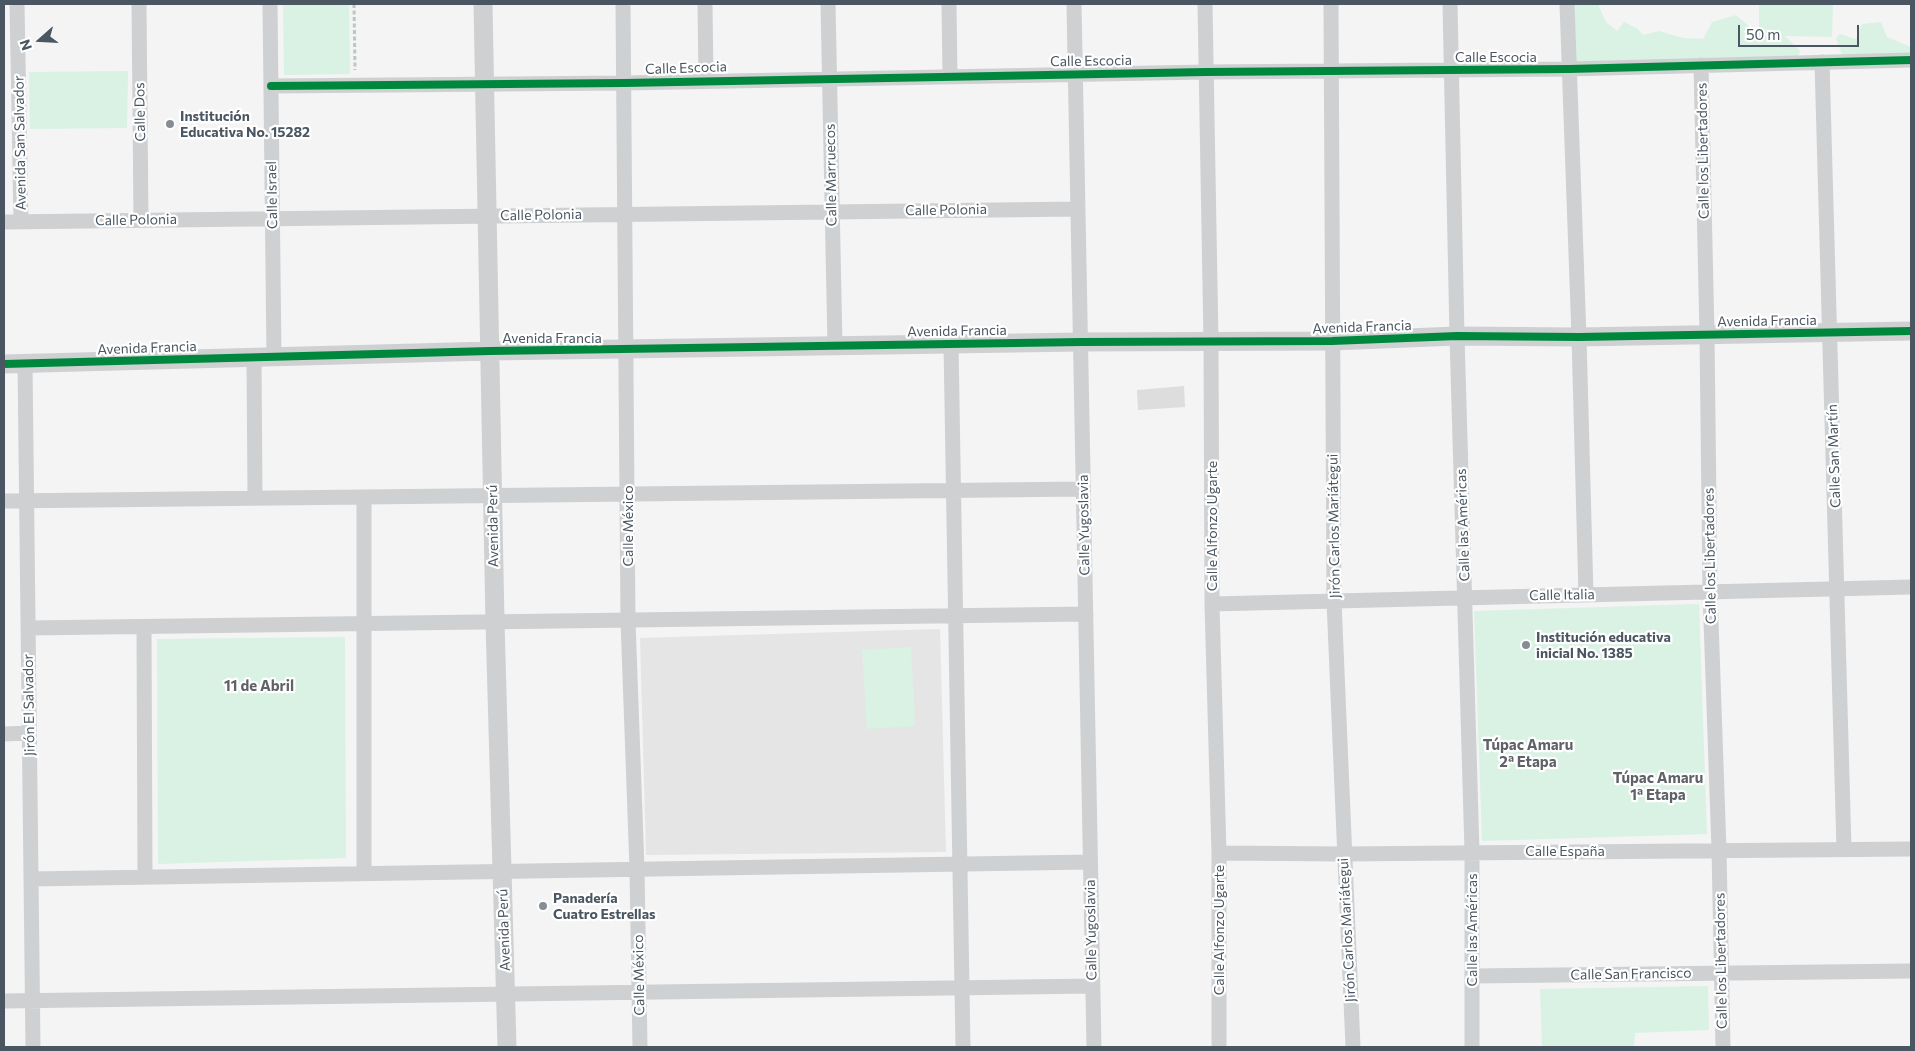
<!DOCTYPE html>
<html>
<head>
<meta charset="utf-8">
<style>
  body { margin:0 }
  #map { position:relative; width:1915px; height:1051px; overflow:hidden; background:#f4f4f4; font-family:Commissioner,sans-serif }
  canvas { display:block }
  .frame { position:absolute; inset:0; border:5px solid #4a5661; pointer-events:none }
  .north { position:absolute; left:15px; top:15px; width:50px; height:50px; -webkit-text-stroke:4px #fff; paint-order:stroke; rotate:251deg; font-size:14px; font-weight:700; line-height:20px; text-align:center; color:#4a5661 }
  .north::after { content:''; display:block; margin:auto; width:18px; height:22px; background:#4a5661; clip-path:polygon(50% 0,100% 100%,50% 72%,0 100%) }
  .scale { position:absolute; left:1738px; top:25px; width:121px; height:22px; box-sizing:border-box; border:2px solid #4a5661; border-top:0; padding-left:6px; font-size:15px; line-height:18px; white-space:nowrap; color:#4a5661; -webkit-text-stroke:4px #fff; paint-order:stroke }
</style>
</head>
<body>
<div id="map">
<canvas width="1915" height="1051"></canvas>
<div class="frame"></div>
<div class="north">N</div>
<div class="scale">50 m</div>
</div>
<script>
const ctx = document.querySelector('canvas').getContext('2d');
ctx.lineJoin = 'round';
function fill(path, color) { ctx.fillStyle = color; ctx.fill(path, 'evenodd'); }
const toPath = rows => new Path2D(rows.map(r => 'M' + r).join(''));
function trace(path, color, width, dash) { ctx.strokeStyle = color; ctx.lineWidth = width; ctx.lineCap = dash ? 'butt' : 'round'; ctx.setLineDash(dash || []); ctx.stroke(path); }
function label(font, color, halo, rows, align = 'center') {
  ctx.font = font + ' Commissioner,sans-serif'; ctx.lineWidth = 4.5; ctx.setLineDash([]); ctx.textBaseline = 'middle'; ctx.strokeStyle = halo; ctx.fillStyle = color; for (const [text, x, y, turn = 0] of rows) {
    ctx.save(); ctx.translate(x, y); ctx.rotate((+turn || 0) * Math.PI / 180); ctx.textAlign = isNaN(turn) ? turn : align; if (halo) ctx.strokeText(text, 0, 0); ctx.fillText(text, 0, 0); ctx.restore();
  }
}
fill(toPath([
  [940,629,946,852,646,855,640,638]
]), '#e6e5e6');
fill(toPath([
  [283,4,349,4,350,74,284,75],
  [1567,4,1598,4,1606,22,1617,31,1624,22,1638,29,1643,35,1659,31,1683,38,1703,39,1712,22,1736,15,1759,35,1759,4,1833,4,1832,37,1785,36,1800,51,1797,59,1569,69],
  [1881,22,1887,37,1911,47,1911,60,1843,58,1836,38,1840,34,1856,39,1862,24],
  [128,71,127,128,30,129,29,72],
  [1699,604,1707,834,1482,841,1474,611],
  [345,637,346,858,158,864,157,639],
  [911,647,915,726,867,729,862,650],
  [1708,986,1709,1030,1635,1033,1634,1047,1542,1047,1540,989]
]), '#d9f2e3');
fill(toPath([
  [1184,386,1185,407,1138,410,1137,390]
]), '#ddddde');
trace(toPath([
  [354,4,355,70]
]), '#bcc7c4', 3, [4, 2.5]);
trace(toPath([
  [17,4,21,222],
  [139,4,141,220],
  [270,4,274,357],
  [623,4,628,621,637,869,640,1047],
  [705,4,706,80],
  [828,4,835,346],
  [949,4,950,76],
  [1074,4,1094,1047],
  [1205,4,1211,341,1212,604,1219,853,1219,1047],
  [1331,4,1334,601,1353,1047],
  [1450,4,1457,336,1472,852,1472,1047],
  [1567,4,1579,337,1586,595],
  [1822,62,1844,849],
  [1701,65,1707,335,1710,592,1719,850,1723,1047],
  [271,86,624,83,1206,72,1569,69,1911,60],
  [4,222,1078,209],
  [951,344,963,1047],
  [254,358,255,498],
  [25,364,33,1047],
  [4,501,1083,489],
  [1212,604,1911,587],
  [144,627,145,877],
  [28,628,1086,614],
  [4,734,29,733],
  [1219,853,1344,854,1911,849],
  [364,873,364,497],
  [31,879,1090,862],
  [1472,976,1911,971],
  [4,1001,1093,986]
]), '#ced0d2', 15);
trace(toPath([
  [483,4,495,622,507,1047],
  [4,364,490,351,1081,342,1332,341,1457,336,1579,337,1911,331]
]), '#ced0d2', 19);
trace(toPath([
  [271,86,624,83,1206,72,1569,69,1911,60],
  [4,364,490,351,1081,342,1332,341,1457,336,1579,337,1911,331]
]), '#00873e', 8);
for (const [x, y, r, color] of [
  [170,124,5,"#868d94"],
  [1526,645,5,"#868d94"],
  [543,906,5,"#868d94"]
]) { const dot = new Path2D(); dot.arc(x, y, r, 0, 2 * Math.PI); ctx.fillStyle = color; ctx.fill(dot); trace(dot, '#fff', 2); }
label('14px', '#4a5661', '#fff', [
  ["Calle Escocia",1496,57],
  ["Calle Escocia",1091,61,-1],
  ["Calle Escocia",686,68,-2],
  ["Calle Dos",140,112,-91],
  ["Avenida San Salvador",20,143,-91],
  ["Calle los Libertadores",1703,151,-91],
  ["Calle Marruecos",831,175,-91],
  ["Calle Israel",272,195,-91],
  ["Calle Polonia",946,210,-1],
  ["Calle Polonia",541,215,-1],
  ["Calle Polonia",136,220,-1],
  ["Avenida Francia",1767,321,-1],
  ["Avenida Francia",1362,327,-2],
  ["Avenida Francia",957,331,-1],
  ["Avenida Francia",552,338],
  ["Avenida Francia",147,348,-2],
  ["Calle San Martín",1834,456,-92],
  ["Calle Yugoslavia",1084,525,-91],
  ["Calle las Américas",1463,525,-92],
  ["Avenida Perú",493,526,-91],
  ["Calle México",628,526,-90],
  ["Calle Alfonzo Ugarte",1212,526,-90],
  ["Jirón Carlos Mariátegui",1334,526,-91],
  ["Calle los Libertadores",1710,556,-91],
  ["Calle Italia",1562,595,-1],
  ["Jirón El Salvador",29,705,-91],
  ["Calle España",1565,851],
  ["Avenida Perú",504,930,-92],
  ["Calle Yugoslavia",1091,930,-91],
  ["Calle Alfonzo Ugarte",1219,930,-90],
  ["Jirón Carlos Mariátegui",1347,930,-93],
  ["Calle las Américas",1472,930,-90],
  ["Calle los Libertadores",1721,961,-91],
  ["Calle San Francisco",1631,974,-1],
  ["Calle México",639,975,-91]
]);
label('bold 14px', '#4a5661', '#fff', [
  ["Institución",180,116],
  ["Educativa No. 15282",180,132],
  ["Institución educativa",1536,637],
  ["inicial No. 1385",1536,653],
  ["Panadería",553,898],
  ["Cuatro Estrellas",553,914]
], 'left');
label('bold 15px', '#5f6368', '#fff', [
  ["11 de Abril",259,686],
  ["Túpac Amaru",1528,745],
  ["2ª Etapa",1528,762],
  ["Túpac Amaru",1658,778],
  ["1ª Etapa",1658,795]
]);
</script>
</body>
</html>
